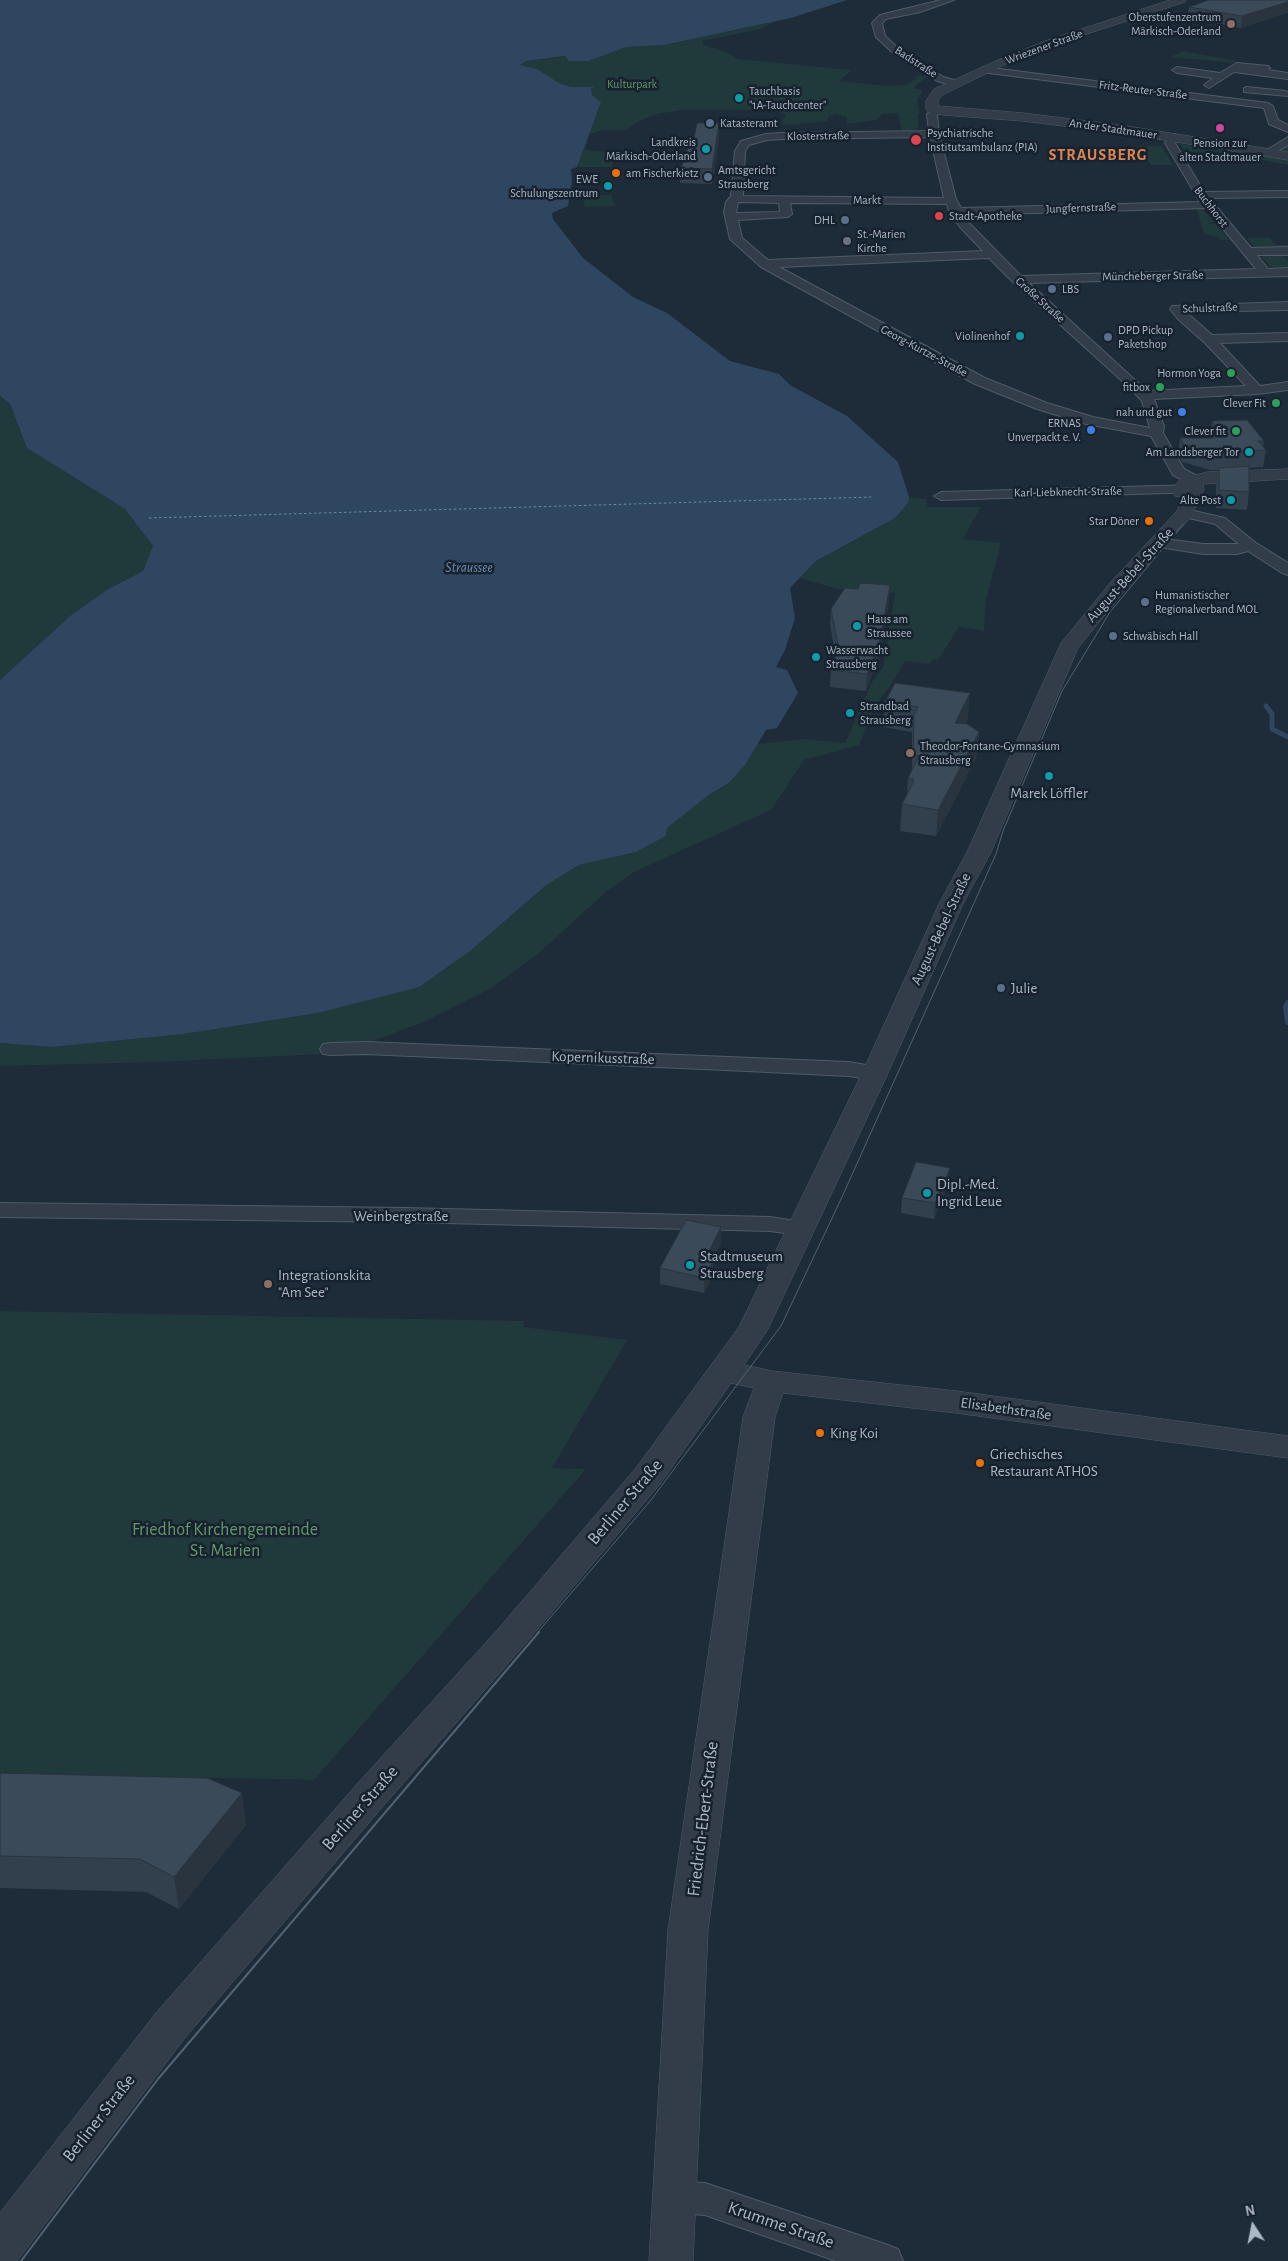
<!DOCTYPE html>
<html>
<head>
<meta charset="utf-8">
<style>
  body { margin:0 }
  #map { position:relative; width:1288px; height:2261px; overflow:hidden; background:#1e2b39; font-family:"Alegreya Sans",sans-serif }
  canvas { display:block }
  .north { position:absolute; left:1228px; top:2201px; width:50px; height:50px; -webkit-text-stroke:4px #18222e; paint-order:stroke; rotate:349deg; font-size:14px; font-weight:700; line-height:20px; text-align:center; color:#acb8c6 }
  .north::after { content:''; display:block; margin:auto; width:18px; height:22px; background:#acb8c6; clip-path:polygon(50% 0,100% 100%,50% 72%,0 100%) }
</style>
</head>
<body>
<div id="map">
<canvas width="1288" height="2261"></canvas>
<div class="north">N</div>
</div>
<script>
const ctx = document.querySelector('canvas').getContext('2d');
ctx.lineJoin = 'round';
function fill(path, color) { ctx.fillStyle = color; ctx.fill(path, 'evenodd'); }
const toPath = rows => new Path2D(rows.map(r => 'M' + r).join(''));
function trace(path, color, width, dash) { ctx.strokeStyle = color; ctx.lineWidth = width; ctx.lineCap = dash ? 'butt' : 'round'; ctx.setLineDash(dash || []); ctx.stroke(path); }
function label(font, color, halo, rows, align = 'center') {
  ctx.font = font + ' "Alegreya Sans",sans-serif'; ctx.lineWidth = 5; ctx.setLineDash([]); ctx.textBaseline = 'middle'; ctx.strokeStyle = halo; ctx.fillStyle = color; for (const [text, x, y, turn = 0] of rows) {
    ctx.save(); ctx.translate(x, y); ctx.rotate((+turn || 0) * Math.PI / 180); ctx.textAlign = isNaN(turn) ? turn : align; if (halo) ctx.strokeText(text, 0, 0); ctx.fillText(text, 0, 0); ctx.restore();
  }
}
fill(toPath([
  [777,21,757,30,702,41,704,45,728,53,738,59,852,70,839,81,887,86,906,85,916,79,915,77,919,75,929,76,916,85,914,88,923,90,917,101,920,113,918,114,918,129,902,131,898,113,882,114,876,120,847,124,847,117,835,114,829,116,827,121,793,125,783,124,782,120,786,116,785,114,778,112,755,110,683,110,657,114,641,120,626,130,604,130,590,134,585,150,615,152,612,167,577,167,598,110,592,95,591,89,593,88,571,87,559,83,537,69,519,65,526,61,609,52,626,47,664,45],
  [1183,51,1238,61,1236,63,1170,57],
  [1288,140,1288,165,1261,160,1255,163,1190,159,1180,144,1263,158],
  [1138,146,1162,146,1173,165,1151,165],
  [611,195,615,206,585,207,582,196],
  [1196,207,1203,210,1214,222,1208,223,1216,224,1229,240,1220,240,1218,237,1204,234],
  [1247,238,1270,238,1276,245,1288,245,1288,250,1256,249],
  [1265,254,1288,254,1283,256,1288,261,1288,268,1270,267,1262,257],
  [0,396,10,404,27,448,125,509,153,546,143,571,108,589,70,616,0,680],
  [909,497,926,499,927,507,981,507,963,539,1001,543,986,600,984,631,959,627,938,660,933,659,930,664,905,661,891,685,875,706,859,745,804,760,771,810,634,872,607,891,539,953,490,989,426,1021,342,1053,158,1062,0,1066,0,1043,52,1047,184,1034,318,1013,545,886,579,865,636,852,666,836,667,828,710,794,729,783,745,765,757,744,805,739,845,743,872,682,883,667,895,593,837,589,800,578,816,561,895,518,907,503],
  [0,1311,524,1321,523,1327,627,1340,552,1468,586,1469,314,1780,0,1773]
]), '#20393a');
fill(toPath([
  [0,0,847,0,791,18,664,45,626,47,588,61,569,61,565,56,526,61,520,65,537,69,559,83,571,87,594,87,591,89,592,95,601,102,577,167,571,169,572,181,568,206,552,213,553,219,583,258,633,297,667,313,730,361,779,374,790,385,847,416,898,462,909,497,908,503,895,518,816,561,790,588,795,618,785,650,776,667,787,670,798,693,777,728,766,730,745,765,729,783,710,794,667,828,666,836,636,852,579,865,545,886,470,951,419,987,318,1013,184,1034,52,1047,0,1043,0,680,70,616,108,589,143,571,153,546,125,509,27,448,10,404,0,396]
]), '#2e4660');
trace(toPath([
  [1266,706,1272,714,1272,729,1288,737]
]), '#2e4660', 5);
trace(toPath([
  [1288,1003,1286,1007,1288,1022]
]), '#2e4660', 6);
trace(toPath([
  [149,518,873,497]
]), '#698bad', 1, [2.5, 2.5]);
const minor = toPath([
  [941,0,954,0,920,12,886,19,882,23,885,36,898,48,943,77,958,81,958,85,955,86,937,81,892,52,876,37,872,23,880,15,941,0],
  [1237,63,1268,66,1270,68,1268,70,1288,73,1288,79,1234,72,1209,88,1204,85,1213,78,1177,73,1172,70,1177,67,1220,73,1237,63],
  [984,67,1268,103,1273,106,1278,120,1288,125,1288,132,1269,124,1264,108,981,72,981,68,984,67],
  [1247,87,1285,91,1288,92,1288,96,1244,92,1244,88,1247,87],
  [937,107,942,110,937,115,939,134,956,199,961,208,1200,202,1165,143,1171,135,1175,134,1180,137,1175,143,1204,192,1288,191,1288,197,1209,198,1251,248,1288,247,1288,255,1257,255,1268,269,1288,268,1288,276,1029,283,1147,391,1246,386,1206,344,1178,319,1170,309,1172,306,1288,302,1288,310,1186,312,1212,335,1288,333,1288,341,1220,343,1260,386,1288,382,1288,390,1257,394,1154,399,1164,426,1163,433,1184,469,1199,477,1201,480,1199,483,1189,483,1173,475,1151,436,1086,424,1037,409,975,384,761,267,730,239,724,212,726,202,731,196,735,151,741,141,766,134,782,133,929,131,927,114,937,107],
  [930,137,944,198,743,196,745,151,749,145,767,140,782,139,930,137],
  [738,202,779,203,780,212,736,213,738,202],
  [790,203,947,204,949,212,960,227,983,251,768,260,742,238,738,220,788,217,792,214,790,203],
  [1206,208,1256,269,1021,276,969,223,964,215,1206,208],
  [989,258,1014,283,1130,388,1142,401,1150,428,1093,417,1047,403,985,378,779,267,989,258],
  [1288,137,1288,145,1271,155,1267,156,1262,153,1288,137],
  [1195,485,1200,486,1202,489,1200,492,941,500,934,496,941,492,1195,485],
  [1185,509,1225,518,1256,543,1288,563,1288,575,1282,573,1248,551,1237,554,1203,554,1153,546,1150,543,1153,540,1158,538,1203,544,1239,544,1215,524,1180,516,1178,513,1180,510,1185,509],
  [366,1042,849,1062,883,1068,886,1073,883,1078,875,1080,849,1076,747,1071,366,1054,331,1055,323,1054,320,1049,323,1044,331,1043,366,1042],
  [0,1203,405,1208,770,1217,809,1223,813,1228,809,1233,801,1235,770,1231,405,1222,0,1217,0,1203],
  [675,2181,705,2183,885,2244,898,2249,903,2261,836,2261,705,2215,675,2213,662,2209,657,2197,662,2185,675,2181]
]);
const tertiary = toPath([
  [1170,0,1186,0,1185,2,1059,43,1006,64,942,95,938,101,938,106,1023,113,1120,125,1288,152,1288,160,1120,133,1023,121,943,115,928,112,926,109,926,101,934,89,998,60,1051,39,1170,0],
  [1288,469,1288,479,1203,484,1204,489,1191,517,1125,590,1078,648,991,852,963,904,888,1073,768,1329,744,1365,772,1371,956,1391,1288,1436,1288,1458,956,1413,783,1393,775,1417,708,1930,693,2261,649,2261,668,1930,743,1417,754,1388,731,1383,660,1484,524,1645,385,1804,184,2039,17,2261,0,2261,0,2213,156,2013,359,1782,500,1627,636,1468,739,1327,862,1073,939,904,967,852,1061,643,1111,582,1177,511,1183,497,1175,496,1172,489,1181,479,1207,472,1288,469]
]);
trace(minor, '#4f5b67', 2);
trace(tertiary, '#4f5b67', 1);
fill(minor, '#323d49');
fill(tertiary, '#323d49');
trace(toPath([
  [537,1633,651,1500,781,1326,842,1197,996,854,1003,831,1062,691,1110,612,1183,524]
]), '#536171', 1);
trace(toPath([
  [21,2261,158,2079,539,1632]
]), '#536171', 2);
fill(toPath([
  [1206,0,1288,0,1241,28,1187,18,1189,7,1206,1],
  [719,123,719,137,712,184,680,183,681,168,692,148],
  [1212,421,1264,441,1263,448,1266,450,1263,467,1249,468,1249,492,1247,510,1216,508,1216,485,1218,470,1211,470,1182,462,1178,455,1180,438,1209,438],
  [890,585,889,601,879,657,866,691,830,687,831,670,836,657,830,625,831,609,858,589],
  [895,683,968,718,965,724,979,732,976,758,936,836,900,831,902,804,907,795,908,778,912,771,912,732,883,727,885,702],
  [950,1168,948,1183,934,1219,901,1213,902,1198],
  [721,1242,712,1261,713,1261,713,1276,704,1293,660,1284,660,1268],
  [0,1773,246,1825,179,1909,146,1892,0,1888]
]), '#32404d');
fill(toPath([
  [1288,2,1288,13,1241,28,1242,16],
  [719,123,719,137,712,184,712,169],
  [890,585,889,601,879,657,866,691,867,674],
  [970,693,968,718,953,748,955,723],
  [979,732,976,758,936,836,938,810],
  [950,1168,948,1183,934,1219,935,1203],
  [721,1227,721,1242,705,1275,705,1259],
  [713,1261,713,1276,704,1293,704,1278],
  [242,1793,246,1825,179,1909,174,1877]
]), '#29343e');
const building = toPath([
  [1209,0,1288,0,1288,2,1242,16,1189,7,1209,0],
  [697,123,719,123,712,169,681,168,688,148,692,148,697,123],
  [1247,420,1264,441,1258,441,1266,450,1213,453,1184,445,1180,438,1214,438,1210,430,1218,430,1212,421,1247,420],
  [1249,466,1249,492,1219,490,1219,468,1249,466],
  [860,583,890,585,880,640,867,674,831,670,840,646,838,645,831,609,845,588,858,589,860,583],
  [895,683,970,693,955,723,967,724,979,732,938,810,902,804,913,783,914,779,908,778,919,756,913,755,914,715,918,707,885,702,895,683],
  [916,1162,950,1168,935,1203,902,1198,916,1162],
  [686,1220,721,1227,705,1259,713,1261,704,1278,660,1268,686,1220],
  [0,1773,207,1778,242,1793,174,1877,140,1859,0,1856,0,1773]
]);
fill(building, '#3a4a59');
trace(building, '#29343e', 1);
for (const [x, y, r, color] of [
  [1231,24,5,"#8d6e63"],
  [739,98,5,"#0f9aa8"],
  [710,123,5,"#5c6f8a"],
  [1220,128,5,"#d1479c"],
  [916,140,6,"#e0444e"],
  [706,149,5,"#0f9aa8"],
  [616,173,5,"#e8710a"],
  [708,177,5,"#5c6f8a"],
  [608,186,5,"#0f9aa8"],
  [939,216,5,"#e0444e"],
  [845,220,5,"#5c6f8a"],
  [847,241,5,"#6b7280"],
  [1052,289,5,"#5c6f8a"],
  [1020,336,5,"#0f9aa8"],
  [1108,337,5,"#5c6f8a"],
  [1231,373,5,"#2e9e5b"],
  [1160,387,5,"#2e9e5b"],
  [1276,403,5,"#2e9e5b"],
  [1182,412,5,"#3f7fe0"],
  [1091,430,5,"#3f7fe0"],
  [1236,431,5,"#2e9e5b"],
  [1249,452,5,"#0f9aa8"],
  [1231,500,5,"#0f9aa8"],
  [1149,521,5,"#e8710a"],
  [1145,602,5,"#5c6f8a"],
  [857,626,5,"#0f9aa8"],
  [1113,636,5,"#5c6f8a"],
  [816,657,5,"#0f9aa8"],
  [850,713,5,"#0f9aa8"],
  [910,753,5,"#8d6e63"],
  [1049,776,5,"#0f9aa8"],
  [1001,988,5,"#5c6f8a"],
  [927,1193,5,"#0f9aa8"],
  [690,1265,5,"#0f9aa8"],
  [268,1284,5,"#8d6e63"],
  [820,1433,5,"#e8710a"],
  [980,1463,5,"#e8710a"]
]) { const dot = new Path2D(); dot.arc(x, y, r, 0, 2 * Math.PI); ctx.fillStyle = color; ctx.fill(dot); trace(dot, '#18222e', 2); }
label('12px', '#acb8c6', '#18222e', [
  ["Oberstufenzentrum",1221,17,"right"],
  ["Märkisch-Oderland",1221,31,"right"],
  ["Tauchbasis",749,91],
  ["\"1A-Tauchcenter\"",749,105],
  ["Katasteramt",720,123],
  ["Psychiatrische",927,133],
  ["Institutsambulanz (PIA)",927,147],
  ["Landkreis",696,142,"right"],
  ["Märkisch-Oderland",696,156,"right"],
  ["Pension zur",1220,143,"center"],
  ["alten Stadtmauer",1220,157,"center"],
  ["Amtsgericht",718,170],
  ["Strausberg",718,184],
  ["am Fischerkietz",626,173],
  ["EWE",598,179,"right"],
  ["Schulungszentrum",598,193,"right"],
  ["Stadt-Apotheke",949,216],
  ["DHL",835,220,"right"],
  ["St.-Marien",857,234],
  ["Kirche",857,248],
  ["LBS",1062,289],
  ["DPD Pickup",1118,330],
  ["Paketshop",1118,344],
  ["Violinenhof",1010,336,"right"],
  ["Hormon Yoga",1221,373,"right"],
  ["fitbox",1150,387,"right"],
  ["Clever Fit",1266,403,"right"],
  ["nah und gut",1172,412,"right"],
  ["ERNAS",1081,423,"right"],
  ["Unverpackt e. V.",1081,437,"right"],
  ["Clever fit",1226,431,"right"],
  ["Am Landsberger Tor",1239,452,"right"],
  ["Alte Post",1221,500,"right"],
  ["Star Döner",1139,521,"right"],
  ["Humanistischer",1155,595],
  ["Regionalverband MOL",1155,609],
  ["Haus am",867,619],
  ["Straussee",867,633],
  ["Schwäbisch Hall",1123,636],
  ["Wasserwacht",826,650],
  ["Strausberg",826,664],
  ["Strandbad",860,706],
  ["Strausberg",860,720],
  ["Theodor-Fontane-Gymnasium",920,746],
  ["Strausberg",920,760]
], 'left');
label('12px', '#acb8c6', '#18222e', [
  ["Wriezener Straße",1044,47,-20],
  ["Badstraße",916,62,33],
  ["Fritz-Reuter-Straße",1143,90,7],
  ["An der Stadtmauer",1113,129,8],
  ["Klosterstraße",818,136,-1],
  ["Markt",867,200],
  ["Buchhorst",1211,207,53],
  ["Jungfernstraße",1081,208,-2],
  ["Müncheberger Straße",1153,276,-1],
  ["Große Straße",1040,300,42],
  ["Schulstraße",1210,308,-2],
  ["Georg-Kurtze-Straße",924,351,28],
  ["Karl-Liebknecht-Straße",1068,492,-1]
]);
label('12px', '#62986b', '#18222e', [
  ["Kulturpark",632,84]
]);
label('italic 14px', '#698bad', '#18222e', [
  ["Straussee",469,568]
]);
label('15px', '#acb8c6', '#18222e', [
  ["August-Bebel-Straße",1130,575,-48],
  ["August-Bebel-Straße",941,929,-65],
  ["Kopernikusstraße",603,1058,2],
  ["Weinbergstraße",401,1216],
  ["Elisabethstraße",1006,1409,8]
]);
label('15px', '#acb8c6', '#18222e', [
  ["Marek Löffler",1049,793,"center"],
  ["Julie",1011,988],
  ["Dipl.-Med.",937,1184],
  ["Ingrid Leue",937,1201],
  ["Stadtmuseum",700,1256],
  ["Strausberg",700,1273],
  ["Integrationskita",278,1275],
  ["\"Am See\"",278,1292],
  ["King Koi",830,1433],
  ["Griechisches",990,1454],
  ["Restaurant ATHOS",990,1471]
], 'left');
ctx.letterSpacing = '1px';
label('bold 16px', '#dc8451', '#18222e', [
  ["STRAUSBERG",1098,155]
]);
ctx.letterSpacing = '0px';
label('18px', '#acb8c6', '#18222e', [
  ["Berliner Straße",625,1502,-50],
  ["Berliner Straße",360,1808,-49],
  ["Friedrich-Ebert-Straße",703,1819,-83],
  ["Berliner Straße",99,2118,-52],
  ["Krumme Straße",781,2225,19]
]);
label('18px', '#62986b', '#18222e', [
  ["Friedhof Kirchengemeinde",225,1530],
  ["St. Marien",225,1551]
]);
</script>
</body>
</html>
